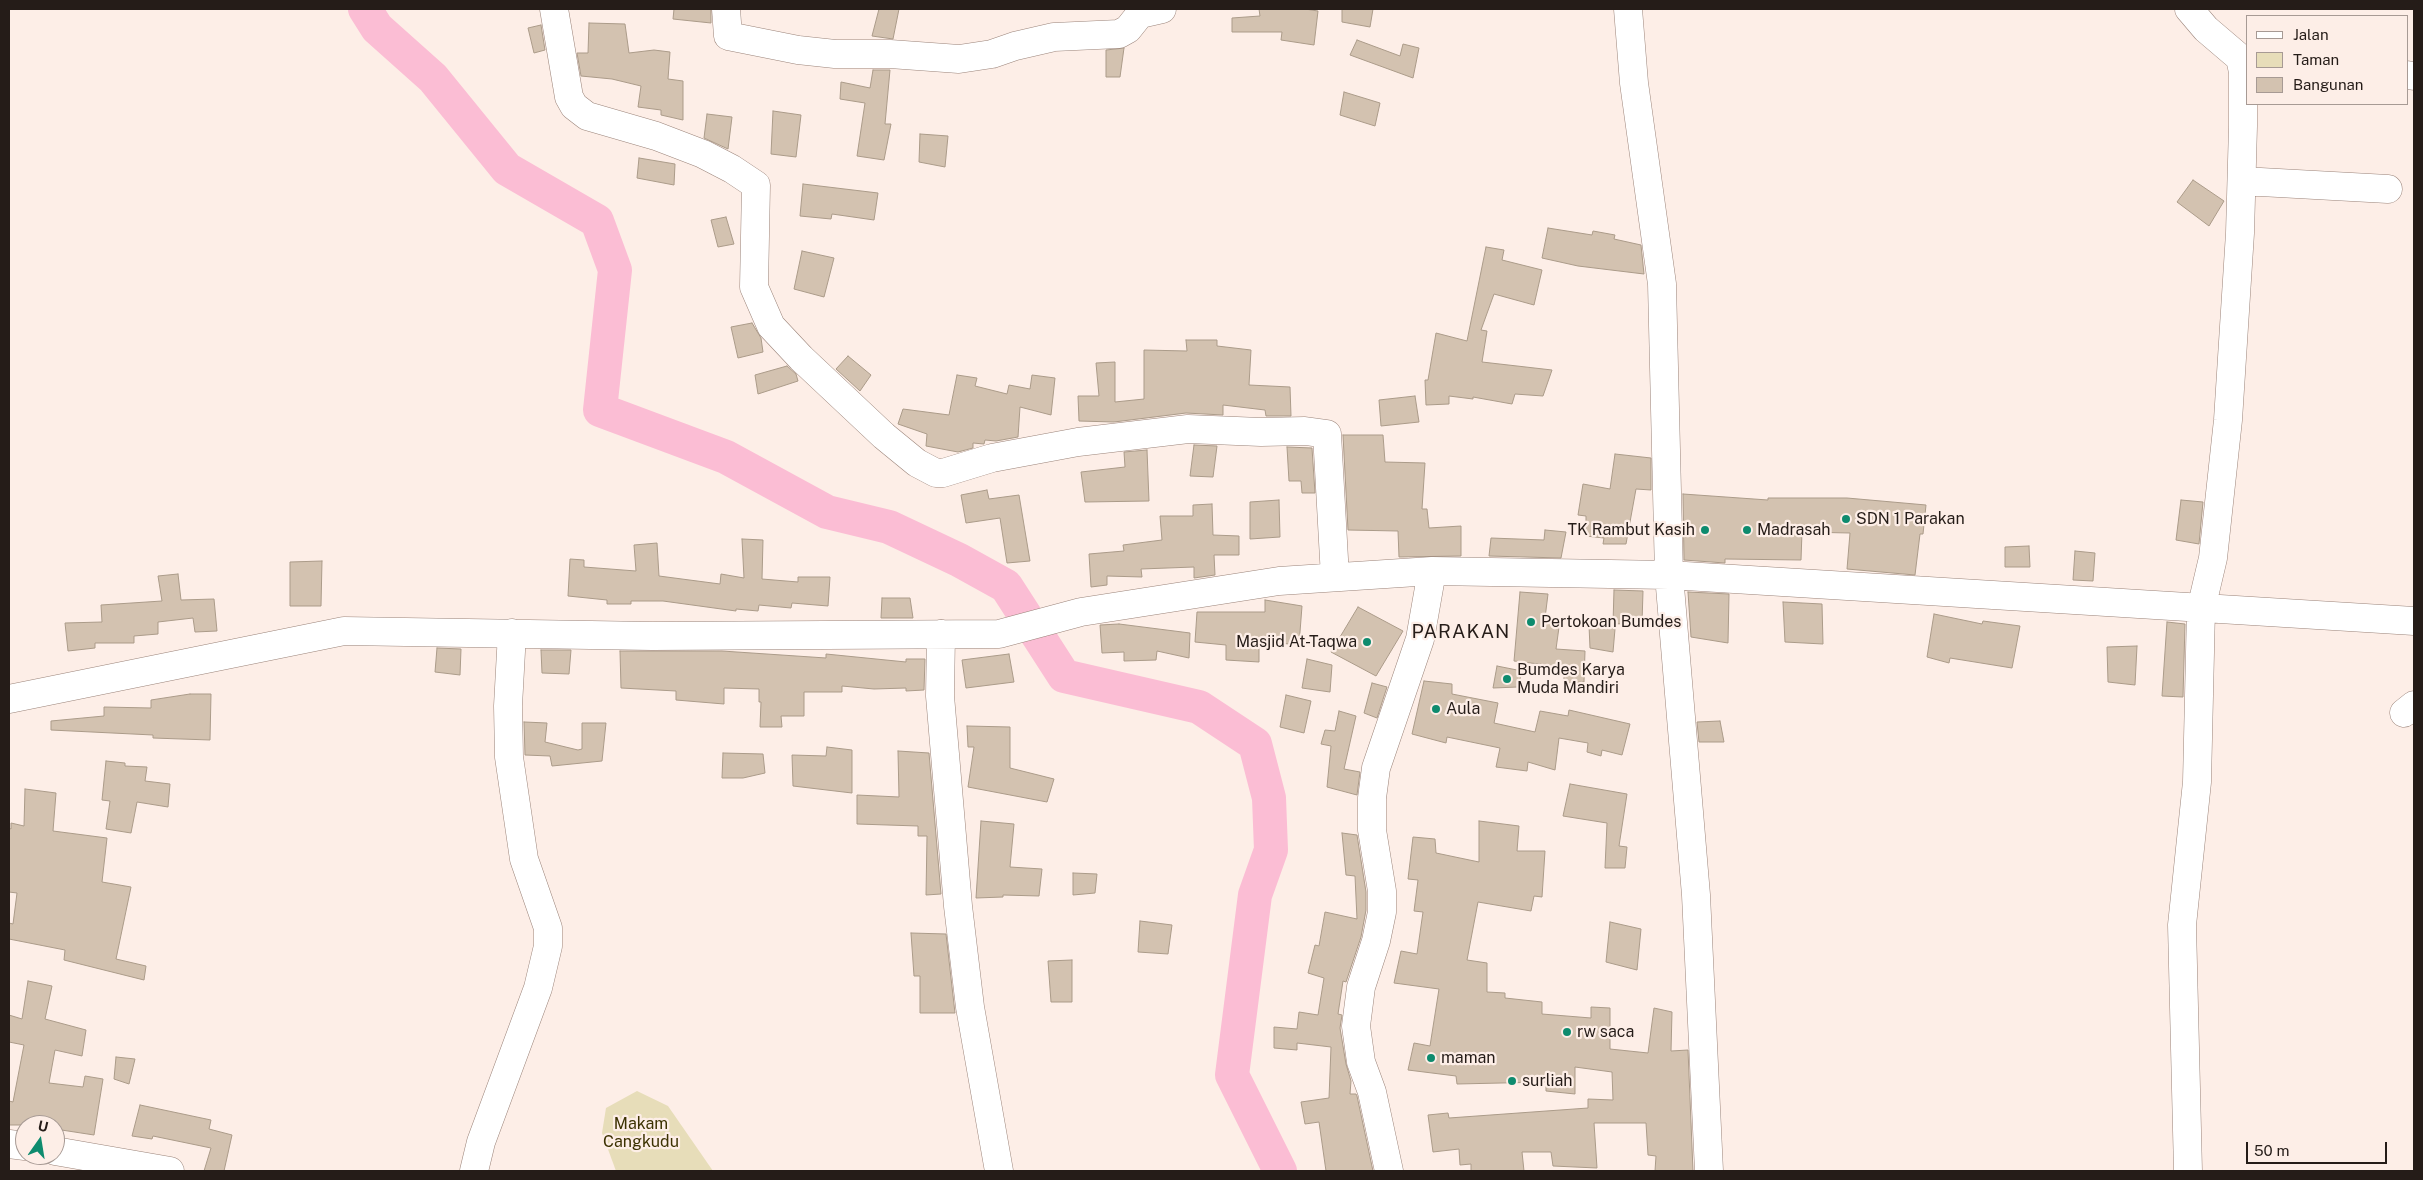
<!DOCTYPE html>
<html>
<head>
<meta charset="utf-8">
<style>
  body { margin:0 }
  #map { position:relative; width:2423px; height:1180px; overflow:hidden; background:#fdeee7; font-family:"Public Sans",sans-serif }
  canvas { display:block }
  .frame { position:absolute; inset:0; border:10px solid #251c18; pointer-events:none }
  .legend { position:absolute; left:2246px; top:15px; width:162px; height:90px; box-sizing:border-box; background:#fdeee7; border:1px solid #a79a94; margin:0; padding:6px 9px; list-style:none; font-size:15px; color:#251c18 }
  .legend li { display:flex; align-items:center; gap:10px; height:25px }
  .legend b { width:25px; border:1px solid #a79a94 }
  .north { position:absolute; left:15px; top:1115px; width:50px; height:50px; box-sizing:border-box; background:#fdeee7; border:1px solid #a79a94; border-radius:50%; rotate:13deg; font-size:14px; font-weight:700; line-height:20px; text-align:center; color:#251c18 }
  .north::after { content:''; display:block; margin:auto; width:18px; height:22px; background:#0e8b6e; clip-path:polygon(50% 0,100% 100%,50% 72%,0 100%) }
  .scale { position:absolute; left:2246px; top:1142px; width:141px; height:22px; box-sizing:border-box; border:2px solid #251c18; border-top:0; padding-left:6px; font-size:15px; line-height:18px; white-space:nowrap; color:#251c18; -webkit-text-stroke:4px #fdeee7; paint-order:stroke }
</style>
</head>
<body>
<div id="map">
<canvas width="2423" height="1180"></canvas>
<div class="frame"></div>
<ul class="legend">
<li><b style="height:6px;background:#fff"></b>Jalan</li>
<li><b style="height:14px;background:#e7ddb9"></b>Taman</li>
<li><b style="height:14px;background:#d3c2b0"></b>Bangunan</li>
</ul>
<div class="north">U</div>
<div class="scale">50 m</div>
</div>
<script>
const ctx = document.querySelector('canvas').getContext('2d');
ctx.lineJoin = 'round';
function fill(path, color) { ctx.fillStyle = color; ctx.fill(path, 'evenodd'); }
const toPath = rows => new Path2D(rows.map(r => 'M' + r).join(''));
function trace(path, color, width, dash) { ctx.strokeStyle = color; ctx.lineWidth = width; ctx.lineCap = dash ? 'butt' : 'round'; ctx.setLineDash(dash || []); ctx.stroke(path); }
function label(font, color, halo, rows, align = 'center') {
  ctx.font = font + ' "Public Sans",sans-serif'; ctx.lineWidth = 4.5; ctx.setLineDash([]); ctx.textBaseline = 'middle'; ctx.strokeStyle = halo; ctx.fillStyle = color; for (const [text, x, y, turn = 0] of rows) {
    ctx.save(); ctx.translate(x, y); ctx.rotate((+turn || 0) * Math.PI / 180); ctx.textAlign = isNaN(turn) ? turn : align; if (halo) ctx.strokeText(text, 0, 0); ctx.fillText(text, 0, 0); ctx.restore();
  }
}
fill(toPath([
  [637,1091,668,1106,713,1171,616,1171,602,1133,606,1108]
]), '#e7ddb9');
trace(toPath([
  [365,9,377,28,433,78,507,169,597,221,615,270,600,410,726,457,827,512,889,527,959,560,1006,586,1064,676,1199,707,1255,744,1269,798,1271,850,1255,895,1232,1075,1280,1171]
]), '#fbbdd4', 34);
const building = toPath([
  [674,9,711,9,711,23,673,19,674,9],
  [879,9,899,9,893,39,872,36,879,9],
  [1259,9,1305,9,1318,11,1314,45,1281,40,1282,32,1232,32,1232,18,1260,16,1259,9],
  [1342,9,1373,9,1370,27,1342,22,1342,9],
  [589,23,625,24,629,53,654,50,670,52,668,79,683,81,683,120,661,115,661,110,638,107,641,86,612,79,581,76,577,53,588,53,589,23],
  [541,25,545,50,534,53,528,28,541,25],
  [1357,40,1400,56,1403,44,1419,48,1413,78,1350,55,1357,40],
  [1124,48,1120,77,1106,77,1106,50,1124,48],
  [873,70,890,70,885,124,891,124,884,160,857,156,865,103,840,99,841,82,870,88,873,70],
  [1344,92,1380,103,1375,126,1340,115,1344,92],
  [773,111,801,115,796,157,771,154,773,111],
  [707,114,732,117,728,149,704,138,707,114],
  [920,134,948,136,945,167,919,162,920,134],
  [639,158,675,164,674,185,637,178,639,158],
  [2193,180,2224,201,2209,226,2177,202,2193,180],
  [803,184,878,193,874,220,832,214,831,219,800,216,803,184],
  [726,217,734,244,718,247,711,220,726,217],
  [1548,228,1592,235,1593,231,1615,235,1614,239,1641,245,1644,274,1578,266,1542,258,1548,228],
  [1486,247,1504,250,1502,260,1542,270,1534,305,1494,294,1481,330,1487,331,1482,362,1552,370,1543,396,1515,394,1512,404,1473,397,1473,399,1449,396,1449,404,1426,405,1425,380,1428,380,1436,333,1467,341,1486,247],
  [802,251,834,258,824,297,794,289,802,251],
  [752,323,761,338,763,352,738,358,731,327,752,323],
  [1186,340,1217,340,1217,346,1251,350,1249,385,1290,387,1291,416,1266,416,1265,410,1223,405,1223,415,1186,413,1114,422,1079,421,1078,396,1099,396,1096,363,1115,362,1115,402,1144,399,1144,350,1187,351,1186,340],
  [848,356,871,375,860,391,836,369,848,356],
  [787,366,796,374,798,381,758,394,755,375,787,366],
  [957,375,977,378,975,386,1007,394,1009,385,1030,389,1032,375,1055,378,1051,415,1020,407,1018,437,996,441,985,440,984,444,973,443,973,448,958,452,926,446,927,434,898,424,903,409,949,415,957,375],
  [1415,396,1419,422,1381,426,1379,400,1415,396],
  [1343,435,1383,435,1385,462,1425,463,1422,509,1427,509,1429,528,1461,526,1461,556,1399,557,1398,531,1348,530,1343,435],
  [1194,445,1217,446,1213,477,1190,476,1194,445],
  [1287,447,1312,448,1315,493,1302,493,1301,481,1289,481,1287,447],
  [1147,450,1149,501,1085,502,1081,472,1125,467,1124,452,1147,450],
  [1615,454,1651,458,1651,490,1636,489,1626,544,1603,544,1604,538,1586,536,1586,516,1578,515,1583,484,1610,489,1615,454],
  [987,490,989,499,1019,495,1030,561,1007,563,1000,518,966,523,961,495,987,490],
  [1683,494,1768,500,1768,498,1847,498,1926,505,1923,534,1920,534,1915,575,1847,569,1850,533,1802,532,1801,560,1725,559,1725,563,1684,560,1683,494],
  [1279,500,1280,537,1250,539,1250,502,1279,500],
  [2181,500,2203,502,2199,544,2176,540,2181,500],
  [1212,504,1213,535,1239,536,1239,555,1214,555,1215,575,1194,578,1194,567,1141,569,1142,577,1107,576,1107,585,1091,587,1089,554,1124,551,1123,545,1162,540,1160,516,1193,516,1193,505,1212,504],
  [1545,530,1566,532,1561,558,1489,556,1491,538,1544,540,1545,530],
  [742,539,763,540,762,579,798,582,798,577,830,577,828,606,792,603,791,608,759,605,758,611,736,609,736,611,663,601,631,601,631,604,607,604,607,600,568,596,570,559,584,560,584,567,636,571,634,545,657,543,659,576,720,584,721,574,744,578,742,539],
  [2029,546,2030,567,2005,567,2005,547,2029,546],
  [2075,551,2095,553,2093,581,2073,580,2075,551],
  [322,561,321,606,290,606,290,562,322,561],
  [178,574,181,600,214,599,217,631,195,632,193,618,158,622,158,634,134,636,134,643,95,643,95,648,68,651,65,623,102,622,101,605,162,601,158,576,178,574],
  [1614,590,1643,591,1642,623,1613,624,1614,590],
  [1520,592,1548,594,1545,618,1560,620,1556,649,1585,651,1584,682,1564,683,1564,667,1514,661,1520,592],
  [1688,592,1729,594,1728,643,1691,637,1688,592],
  [882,598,910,598,913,618,881,618,882,598],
  [1265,600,1302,606,1299,645,1259,641,1259,662,1226,660,1226,645,1195,642,1197,612,1265,612,1265,600],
  [1783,602,1822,604,1823,644,1785,642,1783,602],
  [1358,607,1403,631,1376,676,1331,652,1358,607],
  [1934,614,1982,624,1983,621,2020,626,2012,668,1950,658,1949,663,1927,657,1934,614],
  [2167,622,2185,624,2183,697,2162,696,2167,622],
  [1119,624,1190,633,1189,658,1157,651,1156,660,1124,661,1124,652,1102,653,1100,625,1119,624],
  [1589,625,1615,629,1613,652,1590,648,1589,625],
  [2137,646,2135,685,2108,682,2107,647,2137,646],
  [437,648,461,649,460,675,435,672,437,648],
  [541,650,571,650,569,674,542,673,541,650],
  [620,651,722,651,826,658,826,654,906,662,906,659,925,659,924,690,906,691,906,688,874,689,842,686,842,692,804,692,804,716,781,716,782,727,760,727,761,702,759,702,759,689,724,688,724,704,676,700,676,691,621,688,620,651],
  [1009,654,1014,682,966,688,962,660,1009,654],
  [1307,659,1332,665,1330,692,1302,688,1307,659],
  [1497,666,1522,671,1518,687,1493,688,1497,666],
  [1424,681,1452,684,1452,694,1498,703,1494,723,1535,732,1540,711,1568,716,1569,710,1630,724,1622,755,1602,750,1601,756,1587,752,1588,743,1559,738,1555,770,1528,762,1527,771,1496,767,1500,748,1447,737,1446,743,1412,734,1424,681],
  [1372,683,1387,687,1377,718,1364,713,1372,683],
  [190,694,211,694,210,740,153,738,153,735,51,730,51,721,104,716,104,707,151,708,151,700,190,694],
  [1286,695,1311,701,1304,733,1280,727,1286,695],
  [1339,711,1356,716,1344,769,1360,772,1357,795,1327,787,1331,746,1321,744,1325,730,1335,731,1339,711],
  [1720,721,1724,742,1699,742,1697,722,1720,721],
  [524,722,547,723,545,742,578,750,582,749,582,723,606,723,602,761,552,766,550,756,525,755,524,722],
  [967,726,1010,727,1010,768,1054,779,1047,802,968,787,974,747,968,747,967,726],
  [827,747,852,750,852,793,793,786,792,755,826,756,827,747],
  [898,751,929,753,941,894,926,895,927,836,918,836,918,826,857,824,857,795,899,797,898,751],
  [723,753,763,754,765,773,743,778,722,778,723,753],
  [106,761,125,763,125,766,147,767,145,781,170,784,168,807,137,802,131,833,106,829,110,801,102,800,106,761],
  [1570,784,1627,794,1619,846,1627,847,1625,868,1605,868,1607,823,1563,816,1570,784],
  [25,789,56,793,53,831,107,838,102,882,131,887,116,959,146,966,144,980,64,960,65,950,9,939,9,923,13,924,17,893,9,892,9,828,11,829,11,823,24,826,25,789],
  [981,821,1014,824,1010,867,1042,869,1039,896,1003,895,1003,897,976,898,981,821],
  [1479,821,1519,826,1517,851,1545,851,1542,897,1534,896,1531,911,1478,902,1467,960,1487,963,1487,992,1505,993,1505,998,1542,1002,1542,1014,1591,1018,1591,1007,1610,1008,1610,1049,1648,1053,1654,1008,1672,1012,1671,1051,1688,1050,1693,1171,1655,1171,1656,1156,1648,1155,1646,1123,1594,1123,1597,1168,1553,1166,1551,1152,1522,1152,1524,1171,1471,1171,1471,1164,1460,1165,1459,1149,1433,1152,1428,1115,1448,1113,1449,1118,1588,1108,1588,1099,1613,1100,1612,1072,1575,1067,1575,1094,1546,1091,1546,1082,1457,1084,1456,1076,1408,1070,1414,1043,1430,1046,1439,989,1394,983,1401,951,1417,954,1423,912,1414,911,1418,880,1408,879,1413,837,1435,839,1436,853,1479,862,1479,821],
  [1342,833,1357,835,1366,892,1366,910,1361,937,1346,982,1343,981,1338,1014,1342,1015,1340,1028,1346,1064,1351,1081,1350,1094,1356,1094,1357,1096,1373,1171,1326,1171,1319,1122,1305,1124,1301,1102,1329,1098,1331,1047,1297,1043,1297,1050,1274,1048,1274,1027,1297,1029,1299,1012,1318,1015,1324,978,1308,973,1315,945,1319,946,1325,912,1357,919,1355,876,1346,875,1342,833],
  [1073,873,1097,874,1095,893,1073,895,1073,873],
  [1140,921,1172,925,1168,954,1138,952,1140,921],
  [1610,922,1641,929,1637,970,1606,962,1610,922],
  [911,933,946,934,955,1013,920,1013,920,976,914,976,911,933],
  [1072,960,1072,1002,1051,1002,1048,961,1072,960],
  [28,981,52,986,45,1019,86,1030,82,1056,55,1050,49,1083,83,1087,85,1076,103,1079,94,1135,55,1129,55,1125,9,1125,9,1101,13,1102,24,1045,9,1042,9,1015,22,1019,28,981],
  [116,1057,135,1059,129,1084,114,1079,116,1057],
  [140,1105,211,1120,209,1129,232,1135,224,1171,204,1171,211,1148,153,1136,152,1139,132,1136,140,1105]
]);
fill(building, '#d3c2b0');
trace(building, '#ab9b89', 1);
const minor = toPath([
  [554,9,569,97,574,106,587,116,656,136,703,154,732,169,756,185,754,287,771,326,801,358,884,436,917,463,936,473,943,473,992,458,1078,442,1188,429,1261,432,1305,431,1327,434,1335,577],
  [726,9,728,36,798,50,835,54,890,54,959,59,992,54,1015,46,1054,37,1119,34,1128,29,1140,14,1162,9],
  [1628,9,1634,83,1662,284,1669,575,1696,895,1709,1171],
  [2407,75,2414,76],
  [2242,181,2388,189],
  [941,634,940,696,958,906,970,1007,999,1171],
  [9,699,344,631,652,636,999,634,1081,612,1279,581,1432,571,1669,575,2414,621],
  [2404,713,2414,705],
  [9,1144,25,1146],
  [55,1151,170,1171],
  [474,1171,481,1142,538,988,548,946,548,928,524,859,509,757,508,706,512,633],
  [1389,1171,1372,1092,1361,1062,1356,1026,1361,987,1376,941,1382,912,1382,891,1372,830,1372,798,1376,768,1420,639,1432,571],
  [2188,1171,2182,925,2197,782,2201,609,2213,558,2228,420,2240,233,2243,126,2243,72,2240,58,2206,29,2189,9]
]);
trace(minor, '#9b847a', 29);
trace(minor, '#fff', 28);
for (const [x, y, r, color] of [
  [1846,519,5,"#0e8b6e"],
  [1705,530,5,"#0e8b6e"],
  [1747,530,5,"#0e8b6e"],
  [1531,622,5,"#0e8b6e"],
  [1367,642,5,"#0e8b6e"],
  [1507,679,5,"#0e8b6e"],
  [1436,709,5,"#0e8b6e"],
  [1567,1032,5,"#0e8b6e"],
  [1431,1058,5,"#0e8b6e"],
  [1512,1081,5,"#0e8b6e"]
]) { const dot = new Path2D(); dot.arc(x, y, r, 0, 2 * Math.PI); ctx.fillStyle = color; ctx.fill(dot); trace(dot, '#fdeee7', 2); }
label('16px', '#251c18', '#fdeee7', [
  ["SDN 1 Parakan",1856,519],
  ["TK Rambut Kasih",1695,530,"right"],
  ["Madrasah",1757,530],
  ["Pertokoan Bumdes",1541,622],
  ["Masjid At-Taqwa",1357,642,"right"],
  ["Bumdes Karya",1517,670],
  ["Muda Mandiri",1517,688],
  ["Aula",1446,709],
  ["rw saca",1577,1032],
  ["maman",1441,1058],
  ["surliah",1522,1081]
], 'left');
label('16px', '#3c3202', '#fdeee7', [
  ["Makam",641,1124],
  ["Cangkudu",641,1142]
]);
ctx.letterSpacing = '1px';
label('19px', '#251c18', '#fdeee7', [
  ["PARAKAN",1461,632]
]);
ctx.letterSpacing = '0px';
</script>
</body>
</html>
